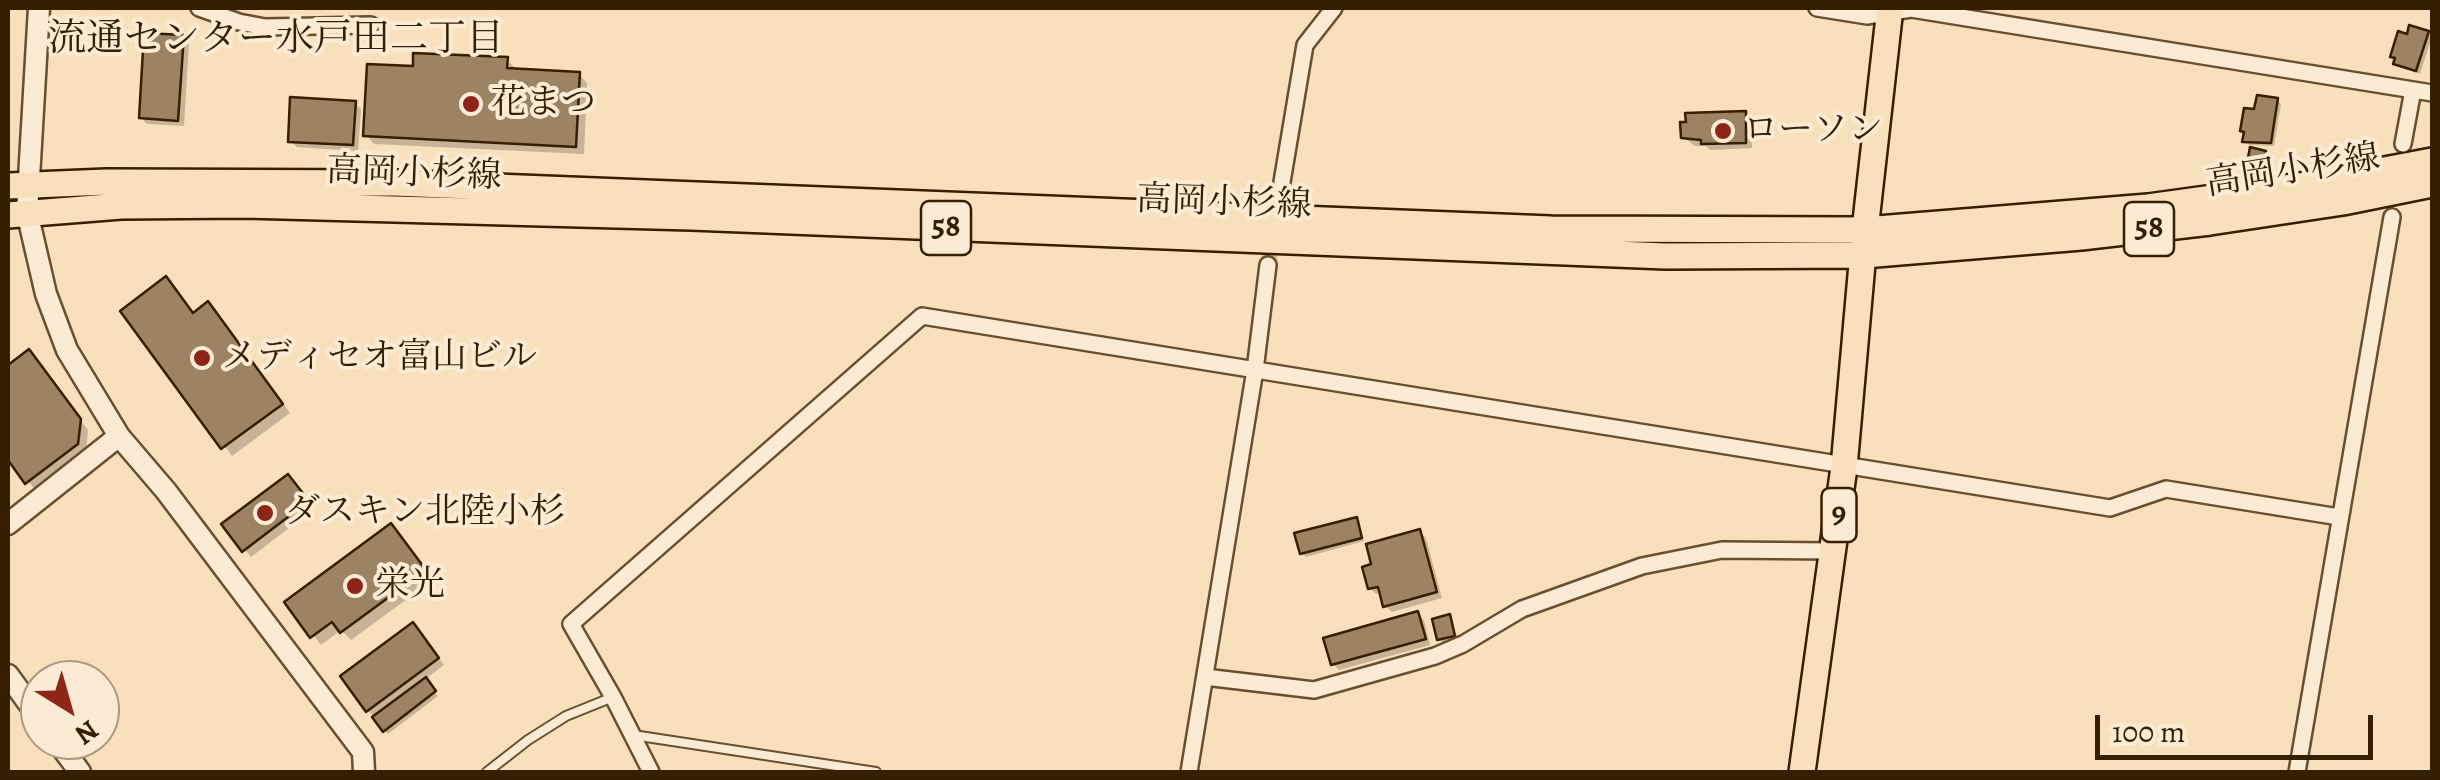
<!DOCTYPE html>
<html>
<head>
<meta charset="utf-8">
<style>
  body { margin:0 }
  #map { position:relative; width:2440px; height:780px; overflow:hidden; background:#f9e0bd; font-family:Alegreya,serif }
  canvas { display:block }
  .frame { position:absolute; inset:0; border:10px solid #361f01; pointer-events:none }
  .north { position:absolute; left:20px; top:660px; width:100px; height:100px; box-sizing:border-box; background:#fbebd4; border:2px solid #ac9980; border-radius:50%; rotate:143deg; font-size:28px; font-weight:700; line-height:40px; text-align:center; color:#361f01 }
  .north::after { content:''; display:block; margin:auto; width:35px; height:45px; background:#8f2418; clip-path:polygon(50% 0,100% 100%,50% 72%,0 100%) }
  .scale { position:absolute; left:2095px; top:715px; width:278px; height:45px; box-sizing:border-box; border:5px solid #361f01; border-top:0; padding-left:12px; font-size:30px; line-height:35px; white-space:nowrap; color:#361f01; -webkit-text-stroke:8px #fbebd4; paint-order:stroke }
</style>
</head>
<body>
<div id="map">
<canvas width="2440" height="780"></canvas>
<div class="frame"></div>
<div class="north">N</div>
<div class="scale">100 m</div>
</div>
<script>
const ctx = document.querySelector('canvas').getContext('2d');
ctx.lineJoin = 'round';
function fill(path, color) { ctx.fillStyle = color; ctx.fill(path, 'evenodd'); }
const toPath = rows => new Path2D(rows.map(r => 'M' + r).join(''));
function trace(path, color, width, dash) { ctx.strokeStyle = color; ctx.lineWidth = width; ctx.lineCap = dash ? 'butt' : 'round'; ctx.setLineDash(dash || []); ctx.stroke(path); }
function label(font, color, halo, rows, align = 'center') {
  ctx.font = font + ' Alegreya,"Noto Serif JP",serif'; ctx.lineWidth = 8; ctx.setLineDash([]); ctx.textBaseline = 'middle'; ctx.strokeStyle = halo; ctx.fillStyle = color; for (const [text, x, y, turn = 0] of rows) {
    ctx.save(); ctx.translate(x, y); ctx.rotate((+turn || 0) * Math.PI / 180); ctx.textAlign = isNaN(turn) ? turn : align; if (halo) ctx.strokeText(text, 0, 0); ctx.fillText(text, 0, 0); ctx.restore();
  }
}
fill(toPath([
  [2428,33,2432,37,2420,74,2400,67,2396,64],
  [182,38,189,44,184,126,147,124,141,118],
  [507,60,515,68,579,74,587,83,584,154,374,144,366,135,415,69],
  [2277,100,2281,104,2274,146,2249,145,2245,141,2257,112],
  [354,103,361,109,358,151,297,147,290,141],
  [1745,114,1751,120,1752,148,1710,150,1706,146,1695,146,1683,137,1688,125],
  [123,311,216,313,290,413,232,456],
  [29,353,88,430,86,453,35,490,8,456,8,368],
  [294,483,314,509,251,557,225,525],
  [1356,520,1364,541,1306,557,1302,553],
  [1420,532,1426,538,1442,598,1392,612,1385,606,1382,593,1376,594,1370,588],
  [399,535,433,580,351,640,341,630,321,645,287,602],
  [1417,614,1424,620,1430,645,1339,670,1333,664],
  [1449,617,1458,639,1443,643,1439,639],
  [419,632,444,665,424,680,438,696,388,734,368,710]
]), '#0003');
const building = toPath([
  [2409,25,2429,31,2416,71,2393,64,2395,58,2390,57,2398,31,2407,34,2409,25],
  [144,33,184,35,178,121,139,118,144,33],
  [413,53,508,57,507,68,580,72,576,147,363,136,367,64,413,66,413,53],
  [2257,95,2278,98,2271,143,2242,142,2244,132,2240,131,2244,108,2254,109,2257,95],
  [290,97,356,101,353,145,288,142,290,97],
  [1746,111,1746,143,1701,144,1701,140,1681,138,1680,122,1686,122,1685,113,1746,111],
  [2250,147,2266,151,2263,166,2247,163,2250,147],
  [166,276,193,313,208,301,283,404,221,449,120,311,166,276],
  [29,349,81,419,78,444,25,484,8,460,8,365,29,349],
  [288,474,309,501,242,552,221,524,288,474],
  [1357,517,1362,538,1300,554,1294,533,1357,517],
  [391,523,426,570,340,633,332,622,310,638,284,602,391,523],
  [1420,529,1437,592,1383,607,1378,587,1368,589,1362,567,1371,564,1366,544,1420,529],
  [1418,611,1426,639,1331,665,1323,638,1418,611],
  [1450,614,1455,636,1437,640,1432,619,1450,614],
  [413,622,439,658,366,712,340,676,413,622],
  [426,677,436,691,383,732,372,717,426,677]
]);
fill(building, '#9b8363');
trace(building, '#361f01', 2.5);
trace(toPath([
  [1268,265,1282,182]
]), '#d2b997', 15, [15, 8]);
const service = toPath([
  [633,735,876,772],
  [487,772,528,740,566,716,613,697]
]);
const minor = toPath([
  [199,8,239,22,265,27,371,25],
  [1817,8,1867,16,1911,9,2432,93],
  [2403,144,2413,90],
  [1282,182,1305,45,1334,8],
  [1205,677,1314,690,1435,656,1463,644,1522,609,1642,566,1722,550,1834,551],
  [651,772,613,697,571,624,922,316,2110,508,2166,489,2339,517],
  [1189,772,1255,370,1268,265],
  [2297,772,2392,217]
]);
const tertiary = toPath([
  [39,8,27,212,46,294,67,350,119,436,166,491,363,752,364,772],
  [8,524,119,436],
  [8,675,40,719],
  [56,740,80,772]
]);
const primary = toPath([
  [8,186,107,182,395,183,1551,229,1865,230,2148,207,2300,186,2432,161],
  [8,215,121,206,245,205,691,217,1665,256,1864,255,2081,237,2210,222,2343,202,2432,184],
  [1802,772,1844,467,1865,230,1890,8]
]);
trace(service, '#674f30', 12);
trace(minor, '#674f30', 20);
trace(tertiary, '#674f30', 25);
trace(primary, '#361f01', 30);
trace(service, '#fbebd4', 8);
trace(minor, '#fbebd4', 15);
trace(tertiary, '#fbebd4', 20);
trace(primary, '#f9e0bd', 25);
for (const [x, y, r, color] of [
  [471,104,10,"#8f2418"],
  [1723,131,10,"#8f2418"],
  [202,358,10,"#8f2418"],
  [265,513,10,"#8f2418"],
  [355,586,10,"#8f2418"]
]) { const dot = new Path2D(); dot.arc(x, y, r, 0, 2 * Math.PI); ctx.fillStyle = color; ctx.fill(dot); trace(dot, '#fbebd4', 4); }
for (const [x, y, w] of [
  [946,228,50],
  [2149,229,50],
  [1839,515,35]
]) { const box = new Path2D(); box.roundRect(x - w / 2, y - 27, w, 54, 8); ctx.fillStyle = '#fbebd4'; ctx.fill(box); trace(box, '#361f01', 2.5); }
label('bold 32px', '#361f01', null, [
  ["58",946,228],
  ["58",2149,229],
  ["9",1839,515]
]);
label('35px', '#361f01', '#fbebd4', [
  ["花まつ",491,104],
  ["ローソン",1743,131],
  ["メディセオ富山ビル",222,358],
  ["ダスキン北陸小杉",285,513],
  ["栄光",375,586]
], 'left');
label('35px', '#361f01', '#fbebd4', [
  ["高岡小杉線",2293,172,-9],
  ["高岡小杉線",414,175,2],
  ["高岡小杉線",1224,204,2]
]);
label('38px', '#361f01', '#fbebd4', [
  ["流通センター水戸田二丁目",276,41]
]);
</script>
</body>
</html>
